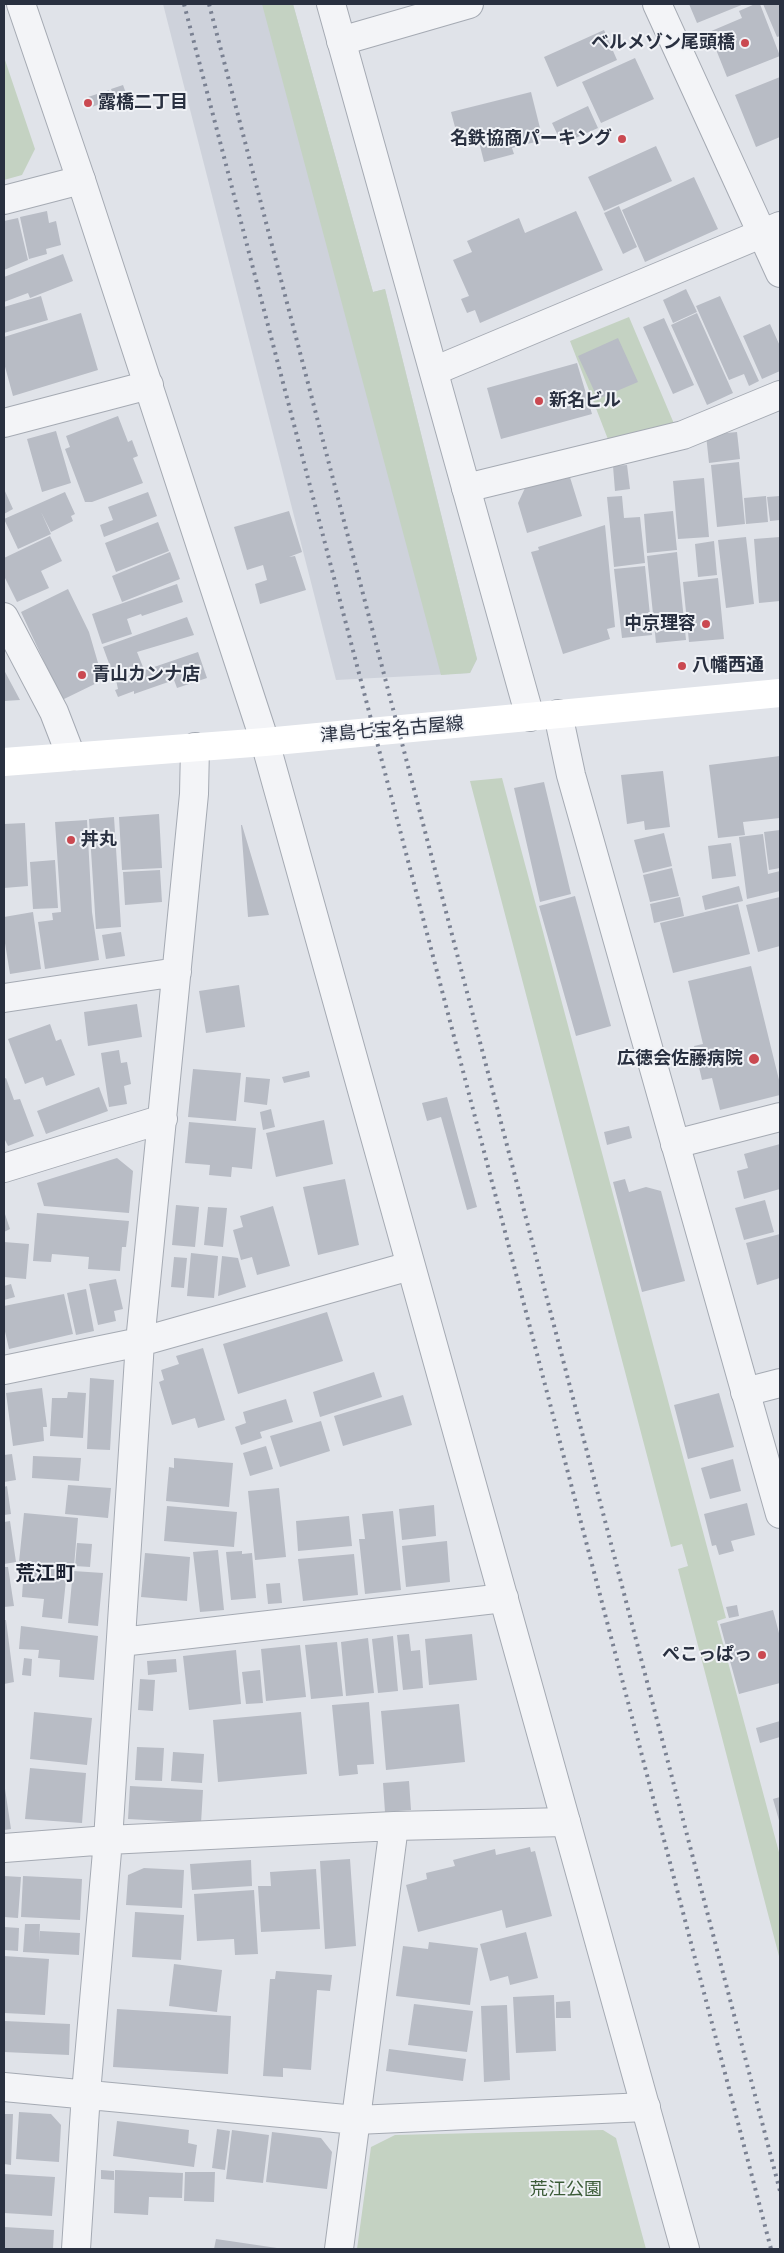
<!DOCTYPE html>
<html>
<head>
<meta charset="utf-8">
<style>
  body { margin:0 }
  #map { position:relative; width:784px; height:2253px; overflow:hidden; background:#e0e3e9; font-family:Karla,sans-serif }
  canvas { display:block }
  .frame { position:absolute; inset:0; border:5px solid #293040; pointer-events:none }
</style>
</head>
<body>
<div id="map">
<canvas width="784" height="2253"></canvas>
<div class="frame"></div>
</div>
<script>
const ctx = document.querySelector('canvas').getContext('2d');
ctx.lineJoin = 'round';
function fill(path, color) { ctx.fillStyle = color; ctx.fill(path, 'evenodd'); }
const toPath = rows => new Path2D(rows.map(r => 'M' + r).join(''));
function trace(path, color, width, dash) { ctx.strokeStyle = color; ctx.lineWidth = width; ctx.lineCap = dash ? 'butt' : 'round'; ctx.setLineDash(dash || []); ctx.stroke(path); }
function label(font, color, halo, rows, align = 'center') {
  ctx.font = font + ' Karla,"Noto Sans JP",sans-serif'; ctx.lineWidth = 4; ctx.setLineDash([]); ctx.textBaseline = 'middle'; ctx.strokeStyle = halo; ctx.fillStyle = color; for (const [text, x, y, turn = 0] of rows) {
    ctx.save(); ctx.translate(x, y); ctx.rotate((+turn || 0) * Math.PI / 180); ctx.textAlign = isNaN(turn) ? turn : align; if (halo) ctx.strokeText(text, 0, 0); ctx.fillText(text, 0, 0); ctx.restore();
  }
}
fill(toPath([
  [163,4,293,4,373,292,385,289,477,659,470,673,336,680]
]), '#ced2db');
fill(toPath([
  [262,4,293,4,373,292,385,289,477,659,470,673,441,675],
  [4,57,35,149,22,175,4,180],
  [629,317,675,426,609,442,570,341],
  [502,778,726,1618,717,1621,780,1856,780,1960,678,1569,688,1566,682,1544,671,1547,470,781],
  [603,2130,616,2138,646,2249,357,2249,371,2147,395,2135]
]), '#c4d2c2');
fill(toPath([
  [689,4,744,4,697,23],
  [755,4,760,4,780,56,727,77,709,32,742,18,739,11],
  [763,4,780,4,780,36,777,37],
  [604,30,617,60,557,87,544,57],
  [635,58,654,99,601,123,582,82],
  [780,77,780,137,756,147,735,95],
  [123,85,127,96,115,100,111,89],
  [109,90,112,100,102,104,98,94],
  [531,92,543,140,512,148,514,154,484,162,479,142,460,146,451,112],
  [97,94,100,104,89,108,85,98],
  [588,106,598,128,562,144,552,123],
  [656,146,672,181,604,211,588,177],
  [694,177,718,229,645,262,622,210],
  [619,206,637,247,623,254,604,213],
  [47,211,49,223,56,221,61,245,46,249,47,254,29,259,20,217],
  [576,211,603,270,480,323,475,310,467,313,461,299,469,296,453,260,472,252,467,241,519,218,525,233],
  [18,218,28,260,4,270,4,221],
  [63,254,73,281,30,298,28,293,4,302,4,277],
  [686,289,697,312,673,323,663,300],
  [41,296,48,320,4,333,4,307],
  [720,296,759,381,749,386,744,374,729,380,696,306],
  [81,313,98,370,13,396,4,363,4,337],
  [697,313,733,393,707,405,671,325],
  [664,318,694,385,673,394,643,327],
  [770,324,780,346,780,371,762,379,743,336],
  [618,338,638,382,598,399,578,356],
  [577,363,592,414,501,439,487,388],
  [118,416,128,442,132,440,138,456,133,458,143,483,92,502,85,502,65,449,70,447,66,436],
  [56,431,71,483,42,492,27,439],
  [737,432,740,459,709,463,706,435],
  [739,462,745,524,717,527,711,465],
  [627,465,630,489,615,491,613,466],
  [569,474,582,516,527,533,518,503,525,488],
  [704,478,709,537,678,539,673,481],
  [4,489,13,509,4,514],
  [65,492,75,514,71,516,73,521,51,532,41,512,51,534,18,549,4,519],
  [148,492,157,516,104,537,100,525,113,520,108,507],
  [622,496,624,518,640,517,645,563,614,567,607,497],
  [766,496,768,522,746,524,744,498],
  [780,496,780,520,770,521,767,497],
  [289,511,302,552,289,557,295,556,306,590,260,604,255,584,267,580,263,565,247,570,234,527],
  [673,511,677,550,647,553,644,514],
  [158,522,169,551,116,572,105,543],
  [605,525,615,627,607,629,610,639,563,654,531,552,539,550,538,547],
  [50,536,62,561,41,571,49,588,17,602,4,576,4,558],
  [746,537,754,604,726,608,718,540],
  [780,537,780,601,759,603,754,539],
  [714,541,717,575,698,577,695,544],
  [170,552,180,579,122,602,112,576],
  [677,552,686,640,656,643,647,556],
  [645,566,652,635,622,638,614,569],
  [718,578,724,639,689,642,683,582],
  [177,584,183,602,142,616,141,614,127,619,132,634,102,644,92,614],
  [68,589,89,632,103,680,62,700,21,612],
  [187,617,194,635,137,652,143,667,114,677,103,647],
  [198,652,207,678,177,688,174,680,134,694,134,691,118,697,115,690,118,689,116,680],
  [4,670,20,700,4,701],
  [780,756,780,818,743,822,745,835,718,838,709,765],
  [663,771,670,827,645,830,644,821,627,824,621,775],
  [544,782,571,894,540,902,514,788],
  [159,814,162,868,122,870,119,817],
  [114,817,121,927,96,929,89,819],
  [87,820,92,912,99,960,45,969,38,922,53,920,52,913,61,912,55,822],
  [25,823,28,886,4,888,4,824],
  [241,825,242,825,269,915,248,917],
  [780,830,780,868,769,870,764,832],
  [664,833,672,866,643,873,634,840],
  [763,834,768,874,780,871,780,891,747,899,739,837],
  [731,843,736,876,712,879,708,846],
  [55,860,58,908,33,909,30,862],
  [672,868,679,896,650,902,643,875],
  [160,870,162,902,125,905,123,872],
  [739,886,743,901,705,910,702,896],
  [575,896,611,1026,576,1036,539,906],
  [680,897,684,916,654,923,650,904],
  [780,897,780,946,758,952,746,905],
  [738,904,750,954,673,973,660,923],
  [33,912,41,969,10,974,4,937,4,917],
  [121,932,125,956,106,959,102,935],
  [751,966,780,1084,780,1095,720,1110,712,1078,702,1080,694,1046,703,1044,688,981],
  [239,985,245,1027,206,1033,199,991],
  [137,1004,142,1037,88,1046,84,1012],
  [50,1024,56,1041,61,1039,75,1075,46,1086,43,1077,25,1084,8,1039],
  [119,1050,121,1063,127,1062,131,1084,124,1086,127,1104,109,1107,101,1053],
  [193,1069,241,1073,236,1121,188,1117],
  [309,1071,310,1077,284,1083,282,1077],
  [246,1077,270,1079,267,1105,244,1102],
  [6,1078,14,1100,20,1099,34,1136,8,1146,4,1138,4,1079],
  [99,1087,108,1111,46,1134,37,1111],
  [447,1097,477,1207,467,1210,441,1117,427,1121,422,1103],
  [271,1109,275,1127,263,1130,260,1112],
  [324,1120,333,1164,276,1177,266,1133],
  [189,1122,256,1128,252,1169,232,1167,231,1177,209,1175,210,1165,185,1163],
  [629,1126,632,1138,607,1145,604,1132],
  [780,1144,780,1189,744,1199,737,1171,748,1168,744,1154],
  [117,1158,133,1171,129,1213,44,1206,37,1183],
  [345,1179,359,1245,318,1255,303,1187],
  [625,1179,629,1192,646,1187,661,1191,685,1281,642,1292,613,1182],
  [765,1200,774,1232,744,1240,735,1208],
  [176,1205,199,1207,195,1247,172,1245],
  [273,1206,290,1266,257,1275,252,1257,241,1260,233,1230,243,1227,240,1216],
  [208,1207,227,1208,223,1247,204,1245],
  [4,1211,10,1229,4,1232],
  [37,1213,129,1221,126,1247,122,1247,120,1271,88,1269,89,1257,52,1254,51,1262,33,1261],
  [780,1234,780,1278,757,1285,746,1243],
  [4,1242,29,1244,26,1279,4,1277],
  [191,1253,218,1256,214,1298,187,1296],
  [222,1256,238,1258,246,1287,218,1296],
  [174,1257,187,1258,184,1288,171,1287],
  [116,1279,123,1309,114,1311,116,1321,98,1325,89,1284],
  [11,1284,15,1297,4,1300,4,1286],
  [86,1289,94,1331,76,1335,67,1293],
  [64,1294,73,1334,9,1349,4,1327,4,1306],
  [327,1312,343,1361,238,1394,223,1344],
  [203,1348,225,1420,198,1428,195,1418,172,1425,159,1382,164,1380,161,1370,179,1364,176,1356],
  [374,1372,382,1397,320,1417,313,1392],
  [90,1378,114,1380,110,1450,87,1449],
  [42,1388,47,1427,43,1427,44,1441,13,1446,6,1393],
  [68,1392,86,1393,83,1438,50,1436,52,1398,67,1398],
  [719,1393,734,1447,688,1459,674,1405],
  [403,1395,412,1425,343,1446,334,1416],
  [286,1399,293,1422,260,1432,262,1438,241,1445,235,1427,246,1423,243,1412],
  [321,1421,330,1451,280,1467,270,1436],
  [266,1446,273,1469,250,1476,243,1453],
  [12,1454,16,1480,4,1482,4,1455],
  [33,1456,81,1458,79,1481,32,1478],
  [174,1458,233,1463,229,1507,166,1501,169,1467,174,1468],
  [733,1459,741,1491,710,1499,701,1468],
  [68,1485,111,1488,108,1518,65,1514],
  [7,1486,11,1514,4,1515,4,1487],
  [279,1488,286,1557,255,1560,248,1491],
  [747,1503,755,1535,731,1541,734,1551,719,1555,716,1545,712,1546,704,1514],
  [434,1505,436,1536,402,1540,399,1509],
  [167,1506,237,1512,234,1547,164,1541],
  [393,1511,401,1590,365,1594,359,1539,365,1539,362,1514],
  [24,1513,78,1518,74,1567,19,1562],
  [349,1516,352,1546,298,1551,296,1521],
  [10,1521,16,1562,4,1564,4,1522],
  [447,1541,450,1582,406,1587,402,1546],
  [77,1543,92,1544,90,1567,75,1566],
  [218,1550,224,1610,200,1612,193,1552],
  [242,1551,242,1554,252,1553,256,1598,231,1600,226,1552],
  [145,1553,190,1557,187,1601,141,1597],
  [354,1554,358,1595,303,1601,298,1559],
  [24,1566,67,1570,62,1619,42,1617,44,1599,22,1597],
  [4,1567,8,1567,14,1606,4,1607],
  [73,1571,103,1573,98,1626,68,1623],
  [280,1583,282,1603,268,1604,266,1584],
  [737,1605,739,1616,729,1618,726,1607],
  [773,1610,780,1637,780,1683,739,1694,720,1624],
  [4,1620,6,1620,14,1682,4,1684],
  [21,1626,98,1636,94,1680,59,1677,60,1660,38,1658,39,1650,19,1649],
  [409,1634,411,1651,420,1650,423,1688,403,1690,397,1635],
  [472,1634,477,1680,429,1685,425,1639],
  [393,1636,398,1691,378,1693,372,1639],
  [368,1638,374,1693,346,1696,341,1642],
  [337,1642,343,1696,311,1699,305,1645],
  [300,1645,306,1697,266,1701,261,1649],
  [236,1650,241,1704,189,1710,183,1656],
  [24,1658,32,1659,31,1676,22,1675],
  [176,1659,177,1672,148,1675,147,1661],
  [260,1670,263,1703,246,1704,242,1672],
  [140,1679,155,1680,153,1711,138,1710],
  [369,1702,374,1764,357,1765,358,1774,339,1776,332,1705],
  [459,1704,465,1762,386,1770,381,1711],
  [34,1712,92,1718,87,1765,30,1759],
  [301,1712,307,1774,218,1782,213,1720],
  [780,1721,780,1737,760,1743,756,1728],
  [137,1747,164,1748,162,1781,135,1780],
  [173,1752,204,1754,202,1783,171,1781],
  [30,1768,86,1773,82,1823,25,1819],
  [409,1781,411,1810,385,1812,383,1783],
  [4,1782,11,1829,4,1830],
  [130,1786,203,1790,201,1823,128,1819],
  [780,1797,780,1824,773,1799],
  [530,1847,531,1852,535,1851,552,1916,506,1928,502,1910,418,1932,406,1885,427,1879,426,1873,455,1866,453,1860,495,1849,496,1855],
  [350,1859,356,1946,325,1949,320,1861],
  [251,1860,252,1886,192,1890,190,1864],
  [144,1868,184,1870,182,1908,126,1905,128,1875],
  [316,1869,320,1929,261,1932,258,1886,271,1886,270,1872],
  [4,1876,21,1877,18,1918,4,1917],
  [23,1876,82,1879,80,1920,21,1917],
  [254,1890,258,1954,235,1955,234,1939,197,1941,194,1894],
  [135,1912,184,1915,181,1960,132,1957],
  [25,1924,40,1924,39,1943,40,1931,80,1933,79,1955,23,1952],
  [4,1927,19,1928,18,1951,4,1950],
  [526,1932,538,1978,510,1985,508,1976,490,1981,480,1944],
  [429,1942,478,1948,470,2005,396,1996,403,1946,428,1949],
  [4,1956,49,1959,45,2015,4,2013],
  [174,1964,222,1970,217,2012,169,2006],
  [276,1971,332,1975,330,1991,317,1990,311,2070,283,2068,283,2077,263,2076,270,1979,275,1979],
  [554,1995,556,2051,516,2053,513,1997],
  [570,2001,571,2018,556,2018,556,2002],
  [414,2004,473,2011,467,2052,408,2045],
  [507,2005,510,2080,484,2082,481,2006],
  [117,2009,231,2016,228,2074,113,2067],
  [4,2021,70,2024,69,2055,4,2052],
  [389,2049,466,2059,463,2081,386,2071],
  [19,2112,51,2114,61,2125,59,2162,16,2159],
  [4,2114,13,2114,11,2165,4,2164],
  [117,2121,189,2130,188,2143,197,2145,194,2167,113,2156],
  [217,2129,230,2131,225,2170,212,2168],
  [232,2130,269,2135,263,2183,226,2179],
  [272,2132,321,2138,332,2152,327,2189,266,2182],
  [101,2170,114,2171,114,2180,101,2179],
  [115,2170,183,2173,182,2198,149,2197,148,2215,114,2213],
  [185,2172,215,2172,214,2202,184,2201],
  [4,2174,55,2177,52,2216,4,2213],
  [4,2227,54,2230,53,2249,4,2249],
  [216,2239,277,2248,277,2249,214,2249]
]), '#b8bcc5');
const minor = toPath([
  [657,4,780,273],
  [341,41,469,4],
  [4,200,81,180],
  [434,371,780,226],
  [4,423,149,385],
  [466,488,683,435,780,395],
  [4,617,54,712,71,756],
  [4,998,177,972],
  [675,1144,780,1117],
  [4,1168,163,1119],
  [4,1370,140,1342,410,1266],
  [745,1392,780,1383],
  [121,1642,504,1598],
  [4,1848,108,1840,394,1826,566,1822],
  [4,2087,356,2120,646,2107],
  [76,2249,86,2093,108,1840,140,1342,194,794,195,747],
  [339,2249,394,1826]
]);
const tertiary = toPath([
  [21,4,81,180,265,742,685,2249],
  [331,4,530,717],
  [558,714,571,775,780,1514]
]);
trace(minor, '#a5aab3', 30);
trace(tertiary, '#a5aab3', 30);
trace(minor, '#f3f4f7', 28);
trace(tertiary, '#f3f4f7', 28);
trace(toPath([
  [4,762,265,742,780,693]
]), '#fff', 28);
trace(toPath([
  [184,4,771,2249],
  [209,4,780,2191]
]), '#7a8192', 4, [2.5, 5]);
for (const [x, y, r, color] of [
  [745,43,5,"#ca4951"],
  [88,103,5,"#ca4951"],
  [622,139,5,"#ca4951"],
  [539,401,5,"#ca4951"],
  [706,624,5,"#ca4951"],
  [682,666,5,"#ca4951"],
  [82,675,5,"#ca4951"],
  [71,840,5,"#ca4951"],
  [754,1059,6,"#ca4951"],
  [762,1655,5,"#ca4951"]
]) { const dot = new Path2D(); dot.arc(x, y, r, 0, 2 * Math.PI); ctx.fillStyle = color; ctx.fill(dot); trace(dot, '#f0f2f6', 2); }
label('bold 18px', '#293040', '#f0f2f6', [
  ["ベルメゾン尾頭橋",735,43],
  ["露橋二丁目",98,103,"left"],
  ["名鉄協商パーキング",612,139],
  ["新名ビル",549,401,"left"],
  ["中京理容",696,624],
  ["八幡西通",692,666,"left"],
  ["青山カンナ店",92,675,"left"],
  ["丼丸",81,840,"left"],
  ["広徳会佐藤病院",743,1059],
  ["ぺこっぱっ",752,1655]
], 'right');
label('18px', '#293040', '#f0f2f6', [
  ["津島七宝名古屋線",392,730,-5]
]);
label('18px', '#3b5b37', '#f0f2f6', [
  ["荒江公園",566,2190]
]);
label('bold 20px', '#1b2131', '#f0f2f6', [
  ["荒江町",45,1574]
]);
</script>
</body>
</html>
